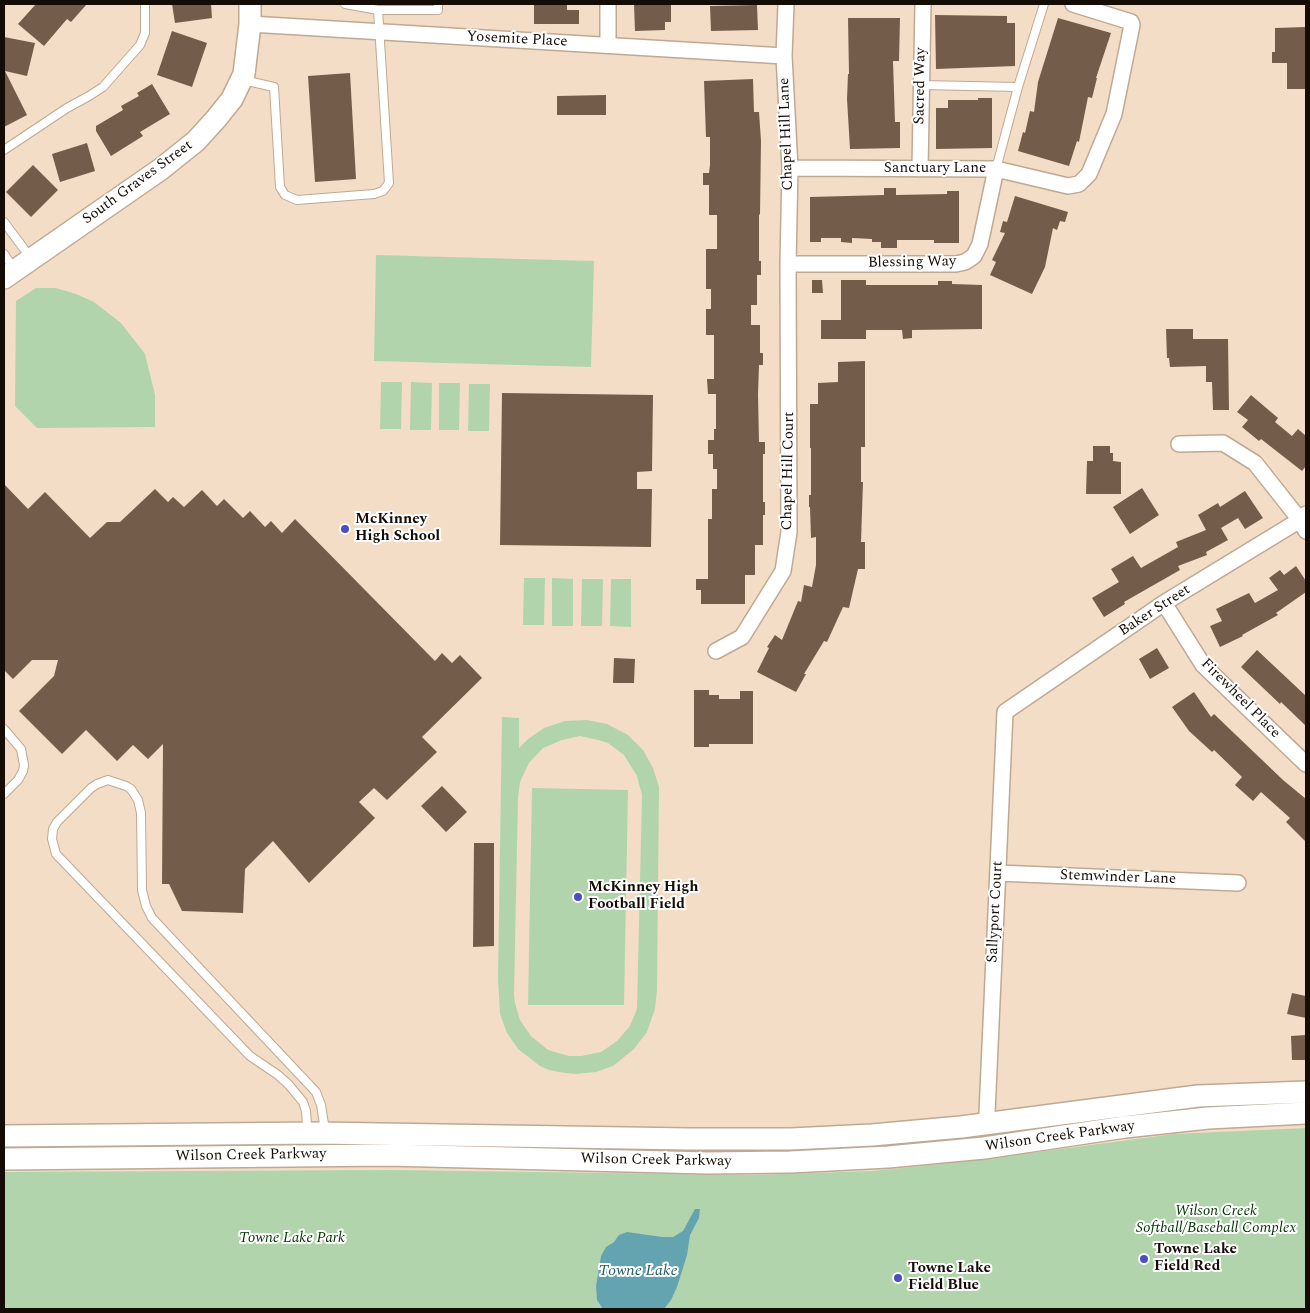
<!DOCTYPE html>
<html>
<head>
<meta charset="utf-8">
<style>
  body { margin:0 }
  #map { position:relative; width:1310px; height:1313px; overflow:hidden; background:#f4ddc6; font-family:Spectral,serif }
  canvas { display:block }
  .frame { position:absolute; inset:0; border:5px solid #140c05; pointer-events:none }
</style>
</head>
<body>
<div id="map">
<canvas width="1310" height="1313"></canvas>
<div class="frame"></div>
</div>
<script>
const ctx = document.querySelector('canvas').getContext('2d');
ctx.lineJoin = 'round';
function fill(path, color) { ctx.fillStyle = color; ctx.fill(path, 'evenodd'); }
const toPath = rows => new Path2D(rows.map(r => 'M' + r).join(''));
function trace(path, color, width, dash) { ctx.strokeStyle = color; ctx.lineWidth = width; ctx.lineCap = dash ? 'butt' : 'round'; ctx.setLineDash(dash || []); ctx.stroke(path); }
function label(font, color, halo, rows, align = 'center') {
  ctx.font = font + ' Spectral,serif'; ctx.lineWidth = 4; ctx.setLineDash([]); ctx.textBaseline = 'middle'; ctx.strokeStyle = halo; ctx.fillStyle = color; for (const [text, x, y, turn = 0] of rows) {
    ctx.save(); ctx.translate(x, y); ctx.rotate((+turn || 0) * Math.PI / 180); ctx.textAlign = isNaN(turn) ? turn : align; if (halo) ctx.strokeText(text, 0, 0); ctx.fillText(text, 0, 0); ctx.restore();
  }
}
fill(toPath([
  [376,255,594,261,591,367,374,361],
  [36,288,56,288,76,294,94,302,121,323,145,354,155,395,155,427,37,428,15,406,16,301],
  [381,382,402,382,401,429,380,429],
  [411,382,432,383,431,430,410,430],
  [439,383,460,383,459,430,439,430],
  [469,384,490,384,489,431,468,431],
  [524,578,545,578,544,625,523,625],
  [552,578,573,579,573,626,552,626],
  [582,579,603,579,602,626,581,626],
  [611,579,631,579,631,627,610,626],
  [502,717,519,718,519,748,528,739,544,728,565,721,587,720,607,724,628,735,643,750,653,768,659,787,657,990,655,1009,647,1032,634,1049,613,1066,596,1072,576,1074,565,1073,549,1070,540,1066,518,1049,507,1033,500,1014,498,979],
  [580,736,598,740,608,743,624,755,637,776,642,795,637,1009,630,1026,617,1041,601,1052,581,1056,569,1056,548,1050,531,1036,520,1020,515,1003,514,995,518,798,520,782,529,763,543,748,562,740],
  [532,788,628,790,624,1005,528,1005],
  [1306,1128,1306,1309,4,1309,4,1172,391,1170,753,1175,872,1171,962,1162,1174,1134]
]), '#b1d4ac');
fill(toPath([
  [695,1209,700,1209,699,1218,690,1235,687,1255,677,1287,671,1300,664,1309,603,1309,597,1300,596,1286,601,1256,606,1247,614,1242,619,1235,627,1232,662,1237,673,1237,683,1231]
]), '#64a4b0');
fill(toPath([
  [36,4,87,4,71,22,67,19,44,46,18,24],
  [172,4,211,4,212,18,175,23],
  [534,4,567,4,567,10,579,10,579,24,534,24],
  [634,4,671,4,671,22,665,22,665,30,635,31],
  [757,5,758,30,711,31,710,6],
  [935,15,1007,16,1007,23,1015,23,1015,66,936,69],
  [848,18,900,18,899,61,893,61,895,122,900,122,900,148,850,149,847,99,848,74,849,74],
  [1058,18,1111,33,1096,78,1097,78,1092,98,1088,97,1079,142,1077,141,1069,166,1018,151,1023,132,1025,133,1030,111,1034,112,1038,82],
  [1306,27,1306,89,1287,89,1287,63,1272,63,1272,52,1275,52,1275,28],
  [172,31,207,43,192,87,157,75],
  [4,37,35,43,27,76,5,71,27,115,4,127],
  [350,73,356,179,315,182,308,76],
  [753,79,754,112,759,112,761,141,760,214,759,215,759,261,761,261,761,275,757,275,757,305,751,305,751,325,760,325,760,353,763,353,763,365,759,365,758,394,759,442,765,442,765,454,763,454,763,502,765,502,765,515,763,515,763,545,755,545,755,575,745,575,745,604,701,604,701,590,696,590,696,579,708,579,708,519,712,519,712,489,717,489,717,469,713,469,713,454,708,454,708,440,714,440,714,429,716,429,716,394,708,394,707,379,714,379,714,335,706,335,706,309,711,309,711,289,706,289,706,249,717,249,717,215,709,215,709,185,703,185,703,173,709,173,710,165,710,137,706,137,704,81],
  [152,84,170,114,140,132,143,136,111,156,96,131,96,126,123,110,121,106,139,96,137,93],
  [606,95,606,115,557,115,557,96],
  [978,98,992,98,992,148,936,149,936,108,948,108,948,100,978,100],
  [87,143,95,171,60,182,52,154],
  [33,165,58,190,31,217,6,192],
  [884,188,896,188,896,195,947,194,947,191,959,191,959,243,934,243,934,240,897,240,897,248,881,248,881,242,872,242,872,239,852,238,852,243,841,242,841,238,821,238,821,242,810,242,810,197,884,195],
  [1015,196,1068,212,1065,222,1060,221,1057,230,1053,228,1045,267,1032,294,990,275,996,262,992,260,1005,233,1000,232,1003,221,1007,222],
  [812,280,822,280,823,293,812,293],
  [841,280,866,280,866,285,938,285,938,281,952,281,952,284,982,285,982,329,912,330,912,338,903,339,902,330,866,330,866,339,821,339,821,320,841,320],
  [1166,329,1193,329,1193,339,1228,339,1229,410,1213,410,1212,382,1206,382,1206,366,1170,367,1169,358,1167,358],
  [865,361,865,447,861,447,861,482,863,482,861,542,865,542,865,569,858,569,849,608,843,607,827,642,824,641,804,674,806,674,796,692,757,672,769,648,767,647,775,635,782,640,798,601,801,602,804,585,812,587,816,565,816,537,811,538,810,507,809,507,809,495,811,495,811,448,810,448,810,404,818,404,818,383,838,382,838,362],
  [502,393,653,395,652,471,637,472,637,489,652,489,651,547,500,545],
  [1251,395,1278,418,1275,422,1292,436,1298,429,1306,436,1306,466,1302,471,1261,439,1259,441,1242,427,1248,420,1237,412],
  [1093,446,1110,446,1110,453,1113,453,1113,461,1121,462,1121,494,1086,494,1087,461,1093,461],
  [4,484,28,509,45,492,90,538,107,522,120,522,155,489,168,502,173,497,184,507,202,490,217,506,224,499,243,518,250,511,265,527,271,521,282,533,295,519,435,661,442,653,452,663,460,655,482,678,422,737,437,752,387,800,374,788,359,802,375,818,309,883,273,841,245,869,243,913,182,911,169,884,162,884,163,744,148,759,133,745,117,761,86,730,62,754,19,711,54,676,58,660,32,660,13,679,4,670],
  [1142,488,1159,515,1130,534,1113,507],
  [1245,491,1263,518,1245,529,1238,518,1221,528,1228,540,1206,552,1207,555,1178,566,1180,570,1124,602,1125,604,1104,617,1092,598,1119,582,1111,569,1133,556,1141,568,1178,547,1176,542,1206,530,1198,515,1218,503,1220,507],
  [1296,566,1306,581,1306,592,1276,613,1278,615,1242,635,1243,636,1220,647,1210,626,1222,621,1216,609,1249,593,1255,603,1278,590,1269,578,1280,570,1284,575],
  [1157,648,1169,668,1150,679,1139,659],
  [1257,650,1306,696,1306,726,1281,702,1280,704,1241,667],
  [614,658,635,659,634,683,613,683],
  [694,690,709,690,709,695,719,695,719,699,740,699,740,691,753,691,753,744,709,744,709,747,694,747],
  [1194,692,1211,717,1214,714,1283,780,1306,799,1306,842,1286,822,1290,818,1261,792,1253,801,1235,785,1242,777,1214,750,1212,752,1189,731,1172,707],
  [442,786,467,812,446,832,421,806],
  [474,843,494,843,494,946,473,947],
  [1292,993,1306,996,1306,1018,1287,1014],
  [1306,1035,1306,1060,1292,1060,1291,1036]
]), '#735d4a');
const lane = toPath([
  [345,4,378,10],
  [243,80,274,87,280,187,285,195,297,200,374,194,383,191,389,183,378,10,438,10,438,4],
  [921,85,1018,87],
  [4,150,67,108,89,96,103,87,140,45,145,33,145,4],
  [996,169,1018,87,1044,4],
  [4,222,30,257],
  [4,254,14,269],
  [4,729,21,749,24,765,23,771,18,780,4,794],
  [108,780,126,786,131,789,138,800,141,813,142,890,146,906,152,918,316,1092,321,1105,324,1124,319,1133,307,1125,306,1111,303,1102,289,1085,278,1075,250,1056,56,854,52,839,53,829,57,822,91,788,97,784,108,780]
]);
const street = toPath([
  [250,24,784,56],
  [608,45,608,4],
  [790,168,996,169,1068,186,1079,184,1089,174,1114,114,1132,25,1131,22,1073,4],
  [920,169,923,4],
  [788,264,956,264,965,262,974,256,980,244,996,169],
  [1179,444,1223,443,1255,463,1300,520,1306,531],
  [1164,603,1203,665,1306,764],
  [716,651,742,637,783,571,789,532,788,264,790,168,784,56,786,4],
  [998,873,1238,883],
  [987,1113,1005,712,1164,603,1300,520,1306,514]
]);
const secondary = toPath([
  [4,278,161,169,196,141,216,119,232,99,244,74,250,24,250,4],
  [4,1136,319,1133,688,1139,791,1139,872,1135,961,1127,1198,1096,1306,1092],
  [4,1159,388,1155,707,1163,790,1162,888,1157,984,1148,1125,1127,1208,1118,1306,1113]
]);
trace(lane, '#bfa993', 10);
trace(street, '#bfa993', 18);
trace(secondary, '#bfa993', 24);
trace(lane, '#fff', 8);
trace(street, '#fff', 15);
trace(secondary, '#fff', 21);
for (const [x, y, r, color] of [
  [345,529,5,"#4a4ec4"],
  [578,897,5,"#4a4ec4"],
  [1144,1259,5,"#4a4ec4"],
  [898,1278,5,"#4a4ec4"]
]) { const dot = new Path2D(); dot.arc(x, y, r, 0, 2 * Math.PI); ctx.fillStyle = color; ctx.fill(dot); trace(dot, '#fff', 2); }
label('15px', '#140c05', '#fff', [
  ["Yosemite Place",517,40,3],
  ["Sacred Way",921,86,-89],
  ["Chapel Hill Lane",787,134,-92],
  ["Sanctuary Lane",935,169],
  ["South Graves Street",138,183,-36],
  ["Blessing Way",912,263,-1],
  ["Chapel Hill Court",789,471,-89],
  ["Baker Street",1155,611,-33],
  ["Firewheel Place",1240,699,45],
  ["Stemwinder Lane",1118,878,2],
  ["Sallyport Court",996,912,-87],
  ["Wilson Creek Parkway",1060,1137,-8],
  ["Wilson Creek Parkway",251,1156,-1],
  ["Wilson Creek Parkway",656,1161,1]
]);
label('bold 15px', '#140c05', '#fff', [
  ["McKinney",355,520],
  ["High School",355,537],
  ["McKinney High",588,888],
  ["Football Field",588,905],
  ["Towne Lake",1154,1250],
  ["Field Red",1154,1267],
  ["Towne Lake",908,1269],
  ["Field Blue",908,1286]
], 'left');
label('italic 15px', '#023500', '#fff', [
  ["Wilson Creek",1216,1212],
  ["Softball/Baseball Complex",1216,1229],
  ["Towne Lake Park",292,1239]
]);
label('italic 16px', '#265c66', '#fff', [
  ["Towne Lake",638,1272]
]);
</script>
</body>
</html>
